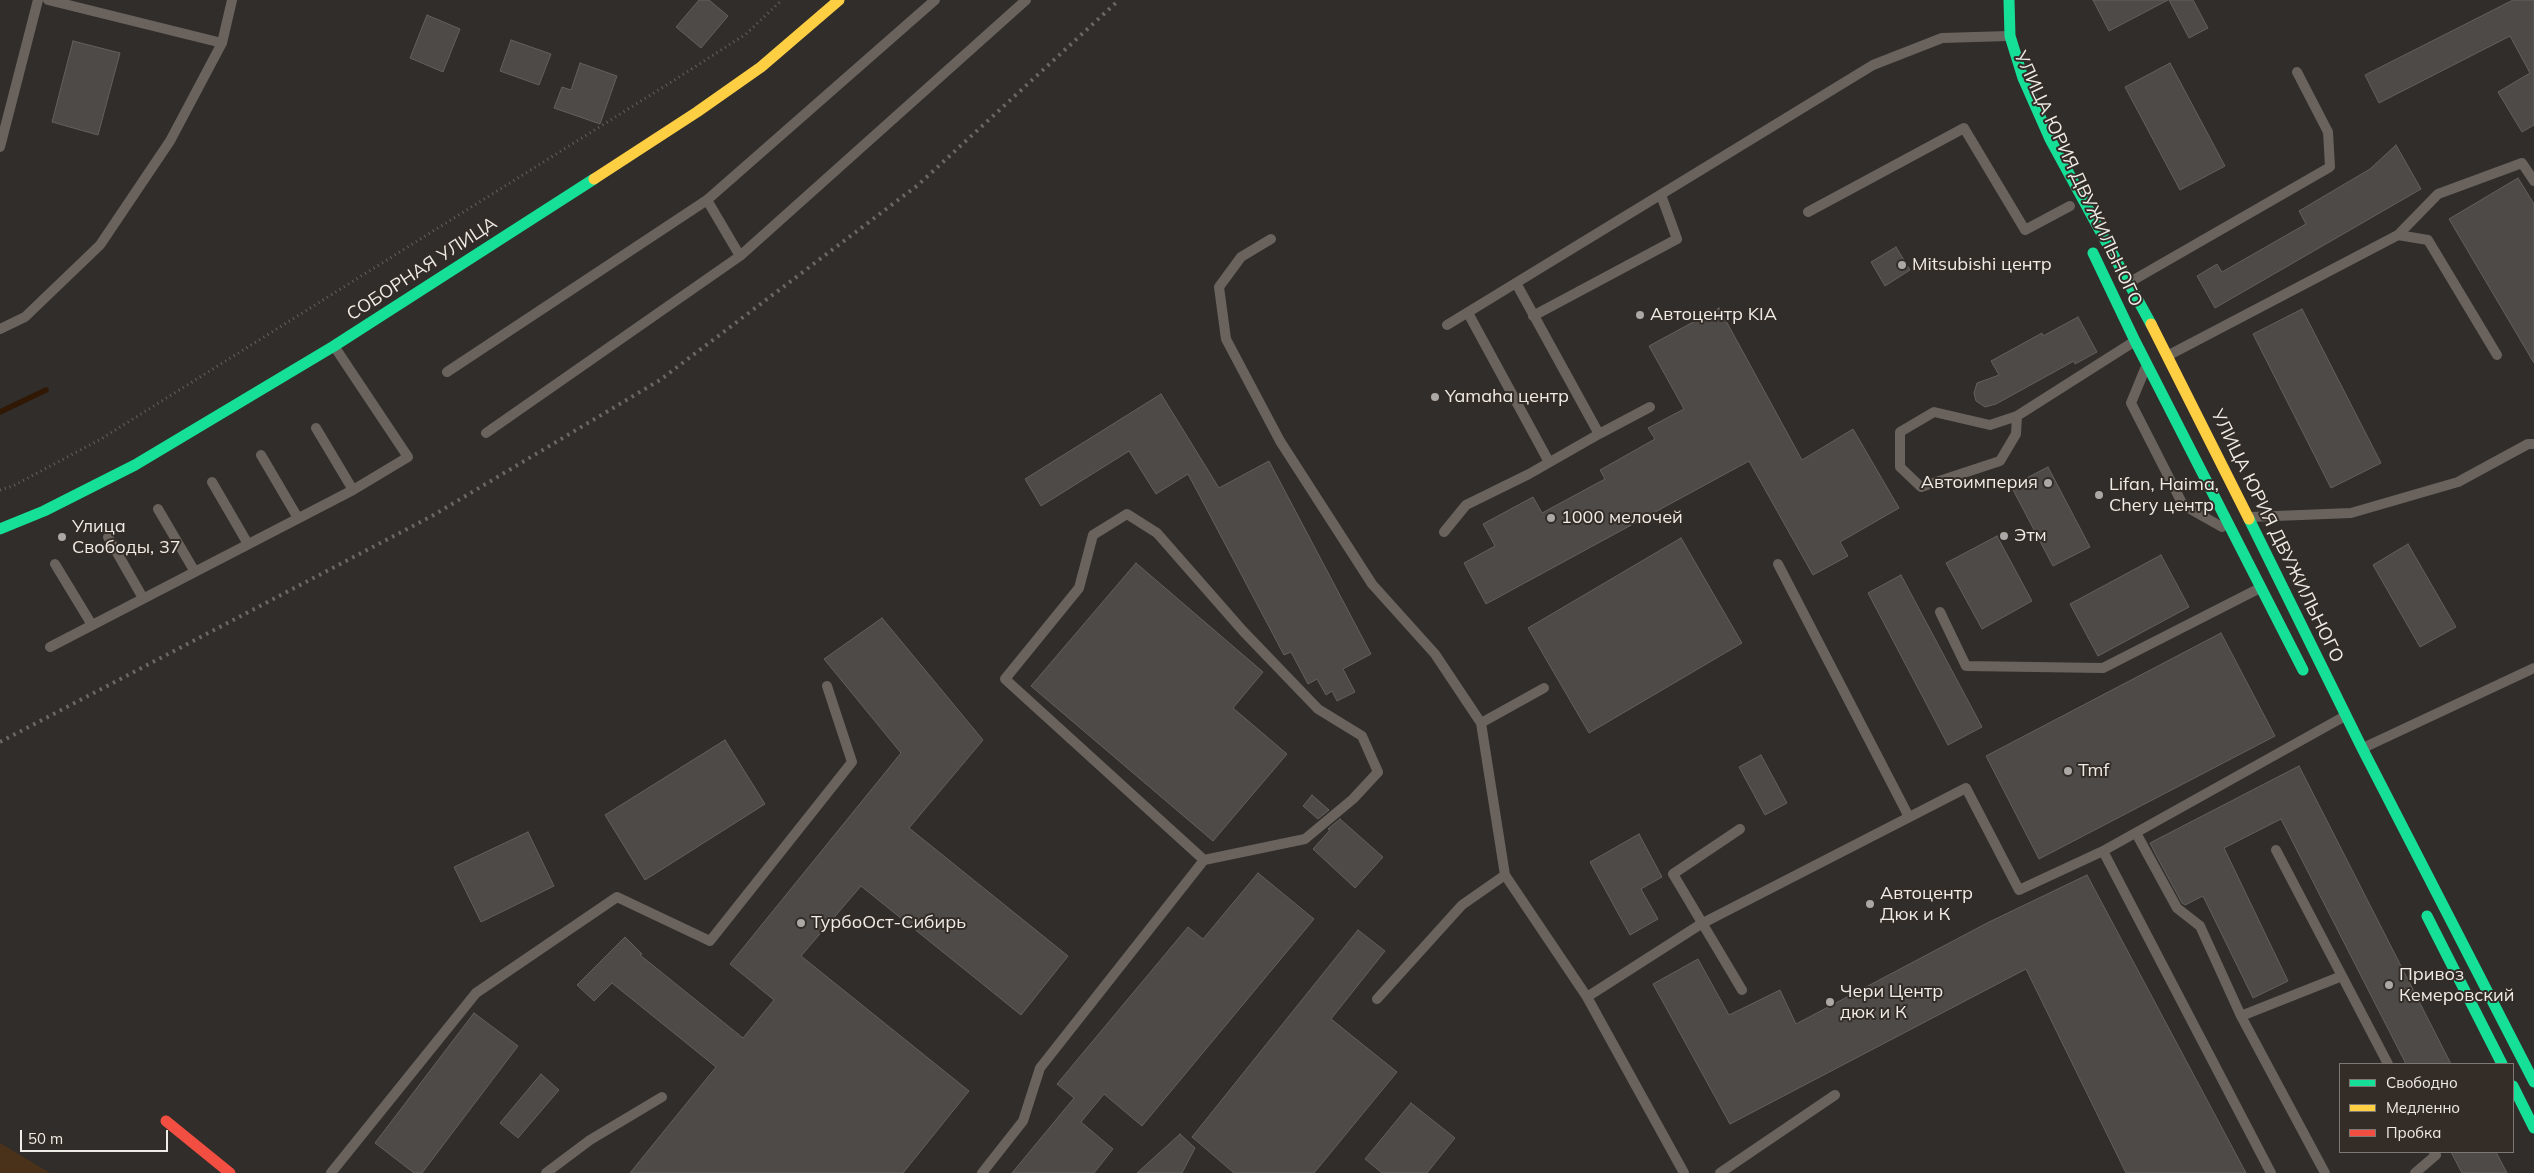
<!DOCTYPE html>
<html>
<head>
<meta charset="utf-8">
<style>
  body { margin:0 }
  #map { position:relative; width:2534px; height:1173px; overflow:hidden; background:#302d2a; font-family:Mulish,sans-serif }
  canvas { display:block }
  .legend { position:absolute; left:2339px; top:1063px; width:175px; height:90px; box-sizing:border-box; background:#332c27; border:1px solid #7e7874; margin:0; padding:6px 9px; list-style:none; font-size:15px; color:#efebe7 }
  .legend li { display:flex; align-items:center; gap:10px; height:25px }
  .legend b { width:25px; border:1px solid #7e7874 }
  .scale { position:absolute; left:20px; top:1130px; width:148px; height:22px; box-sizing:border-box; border:2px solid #efebe7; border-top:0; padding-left:6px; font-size:15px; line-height:18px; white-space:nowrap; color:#efebe7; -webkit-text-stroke:4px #332c27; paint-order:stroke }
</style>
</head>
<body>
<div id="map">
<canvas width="2534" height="1173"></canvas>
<ul class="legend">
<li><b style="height:6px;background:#16e098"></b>Свободно</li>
<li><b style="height:6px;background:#ffcf43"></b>Медленно</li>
<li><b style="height:6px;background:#f24e42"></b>Пробка</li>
</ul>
<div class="scale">50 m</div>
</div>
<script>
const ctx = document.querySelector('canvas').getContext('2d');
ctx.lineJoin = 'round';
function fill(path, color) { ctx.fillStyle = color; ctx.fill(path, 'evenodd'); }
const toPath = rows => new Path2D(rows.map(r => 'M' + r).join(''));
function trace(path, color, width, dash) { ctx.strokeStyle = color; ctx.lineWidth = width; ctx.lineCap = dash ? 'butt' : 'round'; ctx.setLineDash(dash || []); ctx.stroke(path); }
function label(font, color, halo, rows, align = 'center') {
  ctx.font = font + ' Mulish,sans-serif'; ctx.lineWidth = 4; ctx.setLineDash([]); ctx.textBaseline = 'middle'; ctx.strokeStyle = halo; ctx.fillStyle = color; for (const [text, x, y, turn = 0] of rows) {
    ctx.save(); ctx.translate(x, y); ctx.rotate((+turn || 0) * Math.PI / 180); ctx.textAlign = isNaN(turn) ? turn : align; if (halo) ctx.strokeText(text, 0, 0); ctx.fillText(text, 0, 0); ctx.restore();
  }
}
fill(toPath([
  [0,1143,50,1173,0,1173]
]), '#4a311a');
trace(toPath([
  [0,412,46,390]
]), '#301804', 5.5);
const building = toPath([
  [699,0,709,0,728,16,701,48,676,27,699,0],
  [2093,0,2168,0,2109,31,2093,0],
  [2169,0,2193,0,2208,28,2189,38,2169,0],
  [2513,0,2534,0,2534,125,2522,132,2498,92,2530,73,2510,36,2379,103,2365,75,2513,0],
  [427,15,460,29,443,72,410,58,427,15],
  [511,40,551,54,539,85,500,71,511,40],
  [73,41,120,53,98,135,52,122,73,41],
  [580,63,617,76,600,124,554,108,562,87,571,90,580,63],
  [2170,63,2225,166,2180,190,2125,87,2170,63],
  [2396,145,2421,189,2215,308,2197,276,2217,264,2222,272,2306,224,2299,211,2370,169,2396,145],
  [2518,178,2534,204,2534,363,2449,219,2518,178],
  [1896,247,1910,270,1885,286,1871,262,1896,247],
  [1719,308,1802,460,1853,429,1899,508,1840,542,1848,556,1813,575,1749,461,1486,604,1464,563,1495,546,1483,524,1533,497,1542,513,1605,479,1600,470,1655,439,1648,428,1684,409,1649,346,1719,308],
  [2302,309,2381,463,2331,488,2253,334,2302,309],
  [2078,317,2097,352,2075,364,2074,361,1996,404,1985,407,1976,401,1974,393,1977,383,1999,375,1991,361,2042,333,2043,336,2078,317],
  [1161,394,1219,488,1269,461,1371,654,1343,669,1355,692,1337,701,1332,691,1326,695,1317,679,1308,684,1291,652,1284,655,1188,474,1156,494,1129,451,1041,506,1025,479,1161,394],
  [2048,467,2090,547,2053,566,2011,486,2048,467],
  [1997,536,2032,601,1982,629,1946,563,1997,536],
  [1681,538,1742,643,1589,733,1528,628,1681,538],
  [2408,544,2456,627,2420,647,2373,565,2408,544],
  [2161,555,2189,607,2098,656,2070,604,2161,555],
  [1136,563,1263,672,1233,708,1287,754,1213,841,1031,686,1136,563],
  [1901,575,1982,727,1948,745,1868,593,1901,575],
  [882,618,983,740,909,828,1068,956,1021,1015,861,886,801,956,969,1091,903,1173,630,1173,716,1067,612,983,594,1001,577,985,625,937,642,954,640,955,743,1038,774,1000,730,964,901,753,824,659,882,618],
  [2221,633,2275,736,2039,859,1986,756,2221,633],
  [725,740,765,804,645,880,605,815,725,740],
  [1761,755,1787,803,1765,815,1739,767,1761,755],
  [2299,766,2451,1064,2406,1064,2281,819,2224,848,2288,981,2253,998,2203,896,2185,905,2182,903,2156,855,2150,843,2299,766],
  [1312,795,1329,810,1318,819,1303,806,1312,795],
  [1340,819,1383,857,1355,888,1313,849,1330,830,1328,829,1340,819],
  [528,832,554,886,481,922,454,867,528,832],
  [1639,834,1662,877,1641,889,1658,919,1630,935,1590,862,1639,834],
  [1258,873,1314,919,1142,1126,1104,1094,1081,1122,1113,1149,1094,1173,1012,1173,1074,1098,1057,1084,1188,927,1203,939,1258,873],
  [2087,875,2246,1173,2126,1173,2026,969,1730,1124,1653,984,1698,959,1729,1015,1780,990,1796,1024,1989,922,2087,875],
  [1358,930,1385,951,1331,1019,1397,1072,1314,1173,1234,1173,1192,1137,1358,930],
  [474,1013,518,1046,422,1173,414,1173,375,1143,474,1013],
  [541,1074,559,1090,518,1138,500,1123,541,1074],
  [1411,1103,1455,1138,1427,1173,1382,1173,1365,1159,1411,1103],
  [1180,1134,1195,1148,1182,1173,1137,1173,1180,1134],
  [2451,1152,2496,1152,2507,1173,2462,1173,2451,1152]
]);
fill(building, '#4d4a47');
trace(building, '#63605d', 1);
trace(toPath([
  [0,490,13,486,101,439,676,79,746,34,782,0]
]), '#67625d', 3, [1, 4]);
trace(toPath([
  [48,0,222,43],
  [0,147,38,0],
  [707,200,740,256],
  [1808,212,1964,128,2025,230,2070,206],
  [2398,235,2428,240,2497,355],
  [1271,239,1241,257,1219,287,1226,339,1280,441,1372,584,1435,654,1481,723,1505,875,1587,997,1684,1173],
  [2130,282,2330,167,2328,132,2297,72],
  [1516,283,1599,434,1650,407],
  [1468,313,1549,462],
  [1533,316,1677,239,1661,195],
  [1447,325,1873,65,1942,38,2008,36],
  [0,329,25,317,100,245,170,141,222,43,232,0],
  [2169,355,2398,235,2438,194,2522,163,2534,181],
  [2145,369,2131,403,2183,505,2222,527],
  [447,372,707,200,935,0],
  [2017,416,1990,425,1934,412,1900,432,1900,467,1921,487,2000,461,2016,434,2017,416,2135,341],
  [316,428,353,490],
  [486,433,740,256,1026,0],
  [261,455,298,518],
  [212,482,248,544],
  [158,509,195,572],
  [2251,517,2351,513,2458,482,2528,444,2534,444],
  [1444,532,1466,505,1529,474,1599,434],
  [108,537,143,598],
  [55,564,92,625],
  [1778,564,1909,817],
  [1940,612,1966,666,2103,668,2260,588],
  [50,647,353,490,408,457,334,346],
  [1481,723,1544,688],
  [2363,748,2534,668],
  [1740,829,1673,874,1742,990],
  [2136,833,2177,908,2200,926,2241,1016,2325,1173],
  [2276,850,2342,976],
  [2103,851,2271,1173],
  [1587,997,1701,924,1966,788,2019,890,2103,851,2345,716],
  [1377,999,1462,905,1505,875],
  [2241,1016,2342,976,2388,1064],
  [331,1173,476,993,617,897,710,941,852,762,827,686],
  [546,1173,590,1140,662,1097],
  [982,1173,1023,1121,1040,1068,1204,860,1005,679,1079,588,1093,535,1127,514,1157,533,1243,631,1318,709,1362,736,1378,772,1353,799,1305,839,1204,860],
  [1720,1173,1835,1095],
  [2415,1173,2436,1155,2434,1152]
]), '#6a635d', 10);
trace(toPath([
  [2009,0,2010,36,2023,78,2050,139,2151,324],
  [2093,253,2135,341,2303,670],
  [2249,519,2362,748,2534,1082],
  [0,529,44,511,135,465,334,346,594,179],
  [2427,916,2502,1064],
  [2513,1086,2534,1128]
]), '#16e098', 11);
trace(toPath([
  [594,179,697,112,761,67,839,0],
  [2151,324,2249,519]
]), '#ffcf43', 11);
trace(toPath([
  [166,1121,230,1173]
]), '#f24e42', 11);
trace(toPath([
  [0,742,432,516,660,380,918,185,1119,0]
]), '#6c6763', 4, [2.5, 5]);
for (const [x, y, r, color] of [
  [1902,265,5,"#aca8a5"],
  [1640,315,5,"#aca8a5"],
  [1435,397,5,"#aca8a5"],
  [2048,483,5,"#aca8a5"],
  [2099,495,5,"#aca8a5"],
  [1551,518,5,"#aca8a5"],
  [2004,536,5,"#aca8a5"],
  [62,537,5,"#aca8a5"],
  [2068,771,5,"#aca8a5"],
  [1870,904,5,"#aca8a5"],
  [801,923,5,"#aca8a5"],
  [2389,985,5,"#aca8a5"],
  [1830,1002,5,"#aca8a5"]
]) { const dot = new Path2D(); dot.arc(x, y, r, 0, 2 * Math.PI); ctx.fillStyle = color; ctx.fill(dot); trace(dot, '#332c27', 2); }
label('18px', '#efebe7', '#332c27', [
  ["УЛИЦА ЮРИЯ ДВУЖИЛЬНОГО",2078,179,65],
  ["СОБОРНАЯ УЛИЦА",422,269,-33],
  ["УЛИЦА ЮРИЯ ДВУЖИЛЬНОГО",2277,536,64]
]);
label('18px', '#efebe7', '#332c27', [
  ["Mitsubishi центр",1912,265],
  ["Автоцентр KIA",1650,315],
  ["Yamaha центр",1445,397],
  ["Автоимперия",2038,483,"right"],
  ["Lifan, Haima,",2109,485],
  ["Chery центр",2109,506],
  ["1000 мелочей",1561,518],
  ["Улица",72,527],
  ["Свободы, 37",72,548],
  ["Этм",2014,536],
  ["Tmf",2078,771],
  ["Автоцентр",1880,894],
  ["Дюк и К",1880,915],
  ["ТурбоОст-Сибирь",811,923],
  ["Привоз",2399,975],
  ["Кемеровский",2399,996],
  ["Чери Центр",1840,992],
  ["дюк и К",1840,1013]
], 'left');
</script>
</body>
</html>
